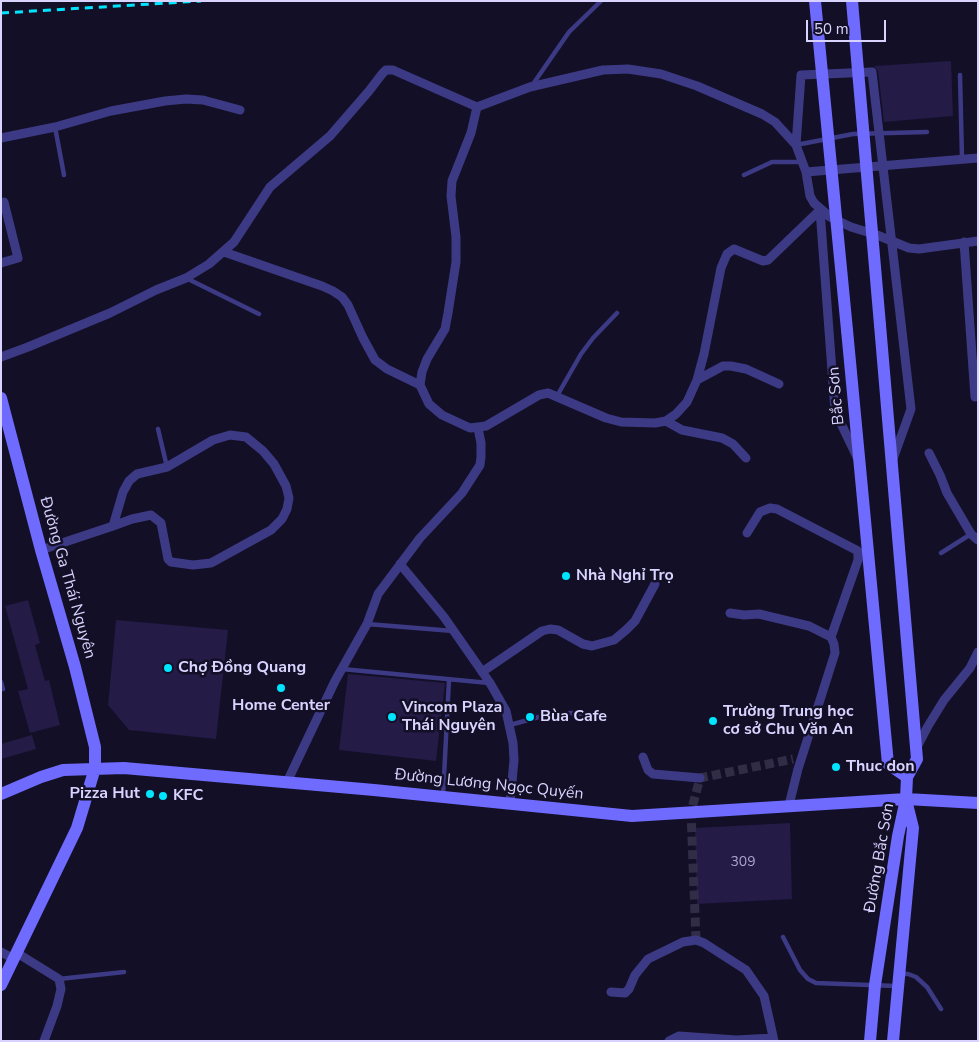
<!DOCTYPE html>
<html>
<head>
<meta charset="utf-8">
<style>
  body { margin:0 }
  #map { position:relative; width:979px; height:1042px; overflow:hidden; background:#130f26; font-family:"Nunito Sans",sans-serif }
  canvas { display:block }
  .frame { position:absolute; inset:0; border:2px solid #d9d4ff; pointer-events:none }
  .scale { position:absolute; left:806px; top:20px; width:80px; height:22px; box-sizing:border-box; border:2px solid #d9d4ff; border-top:0; padding-left:6px; font-size:15px; line-height:18px; white-space:nowrap; color:#d9d4ff; -webkit-text-stroke:4px #130f26; paint-order:stroke }
</style>
</head>
<body>
<div id="map">
<canvas width="979" height="1042"></canvas>
<div class="frame"></div>
<div class="scale">50 m</div>
</div>
<script>
const ctx = document.querySelector('canvas').getContext('2d');
ctx.lineJoin = 'round';
function fill(path, color) { ctx.fillStyle = color; ctx.fill(path, 'evenodd'); }
const toPath = rows => new Path2D(rows.map(r => 'M' + r).join(''));
function trace(path, color, width, dash) { ctx.strokeStyle = color; ctx.lineWidth = width; ctx.lineCap = dash ? 'butt' : 'round'; ctx.setLineDash(dash || []); ctx.stroke(path); }
function label(font, color, halo, rows, align = 'center') {
  ctx.font = font + ' "Nunito Sans",sans-serif'; ctx.lineWidth = 5; ctx.setLineDash([]); ctx.textBaseline = 'middle'; ctx.strokeStyle = halo; ctx.fillStyle = color; for (const [text, x, y, turn = 0] of rows) {
    ctx.save(); ctx.translate(x, y); ctx.rotate((+turn || 0) * Math.PI / 180); ctx.textAlign = isNaN(turn) ? turn : align; if (halo) ctx.strokeText(text, 0, 0); ctx.fillText(text, 0, 0); ctx.restore();
  }
}
fill(toPath([
  [951,61,953,116,884,122,878,71,874,66],
  [28,600,40,643,35,645,45,681,49,680,60,725,30,733,18,691,28,689,5,606],
  [116,620,228,630,216,739,129,730,108,705],
  [348,674,445,683,436,761,339,750],
  [32,735,36,749,1,759,1,744],
  [790,823,792,899,697,904,695,828]
]), '#241b47');
trace(toPath([
  [696,940,691,812,700,778,793,759]
]), '#312d47', 9, [9, 4.5]);
trace(toPath([
  [960,75,962,159],
  [531,87,569,32,601,1],
  [55,127,64,175],
  [796,145,853,134,927,132],
  [744,175,772,162,802,162],
  [186,278,259,314],
  [557,396,581,354,593,338,617,313],
  [158,429,167,467],
  [941,553,971,534],
  [367,624,453,631],
  [342,669,489,683],
  [1,682,3,689],
  [510,725,546,715,571,713,602,715],
  [443,796,449,680],
  [783,937,800,970,808,979,816,983,896,986],
  [900,974,908,974,916,977,927,987,941,1009],
  [59,979,124,972]
]), '#3d3a85', 4.5);
trace(toPath([
  [477,107,471,133,452,181,451,196,456,237,456,262,448,313,445,329,427,359,422,372,420,385,429,404,442,415,470,428,486,426,539,395,548,393,606,418,621,422,655,423,666,421,676,414,687,402,697,380,704,354,721,268,727,254,734,249,763,261,768,260,820,210],
  [1,138,55,127,111,111,165,101,186,99,203,100,240,110],
  [796,145,801,75,872,72,911,409,893,459],
  [806,172,978,158],
  [820,210,835,411,857,457],
  [964,242,975,397],
  [224,252,322,286,333,291,342,297,348,305,363,338,375,360,387,369,420,385],
  [1,263,18,258,4,202],
  [1,357,28,347,110,313,156,290,186,278,209,264,234,242,270,187,330,136,369,91,382,74,386,70,393,70,477,107,530,87,603,70,628,69,661,74,697,86,762,114,775,122,796,145,806,172,810,196,814,203,830,217,851,227,877,235,909,248,919,249,978,241],
  [697,380,723,366,731,366,746,369,779,384],
  [666,421,682,430,722,438,733,444,746,458],
  [929,453,940,475,947,493,971,534,978,540],
  [747,533,760,512,770,508,777,509,858,551,858,560,831,637],
  [41,550,113,526,132,519,151,515,161,523,168,559,171,562,193,565,211,563,271,530,282,519,287,509,289,498,286,486,274,464,263,451,246,437,230,435,213,440,167,467,137,474,129,481,123,492,113,526],
  [400,564,444,617,490,683,506,711,513,743,514,760,510,803],
  [730,613,744,615,759,614,809,626,831,637,834,644,835,653,798,769,789,805],
  [482,672,542,631,550,629,558,630,583,644,592,646,614,640,626,630,635,621,655,584],
  [916,749,928,726,944,700,970,668,978,652],
  [643,757,648,770,653,774,700,778],
  [287,782,335,681,367,624,378,594,420,538,462,493,480,465,481,457,481,443,478,428],
  [1,952,14,959],
  [17,953,59,979,61,989,57,1006,44,1041],
  [611,992,625,993,629,989,635,975,648,959,683,942,696,940,704,943,746,970,764,996,774,1041],
  [669,1041,679,1036,736,1040,773,1038]
]), '#3d3a85', 9);
trace(toPath([
  [847,330,888,764,907,777],
  [1,398,41,550,75,667,95,747,95,768,77,828,1,985],
  [1,794,41,777,63,770,124,768,374,790,632,816,906,799,978,803],
  [870,1041,875,985,898,836,906,799,907,777,917,759,880,325],
  [893,1041,913,828,907,804]
]), '#6f6bff', 12);
trace(toPath([
  [1,13,201,1]
]), '#00e5ff', 3, [8, 6]);
trace(toPath([
  [815,1,847,330],
  [852,1,880,325]
]), '#6f6bff', 12);
for (const [x, y, r, color] of [
  [566,576,5,"#00e5ff"],
  [168,668,5,"#00e5ff"],
  [281,688,5,"#00e5ff"],
  [392,717,5,"#00e5ff"],
  [530,717,5,"#00e5ff"],
  [713,721,5,"#00e5ff"],
  [836,767,5,"#00e5ff"],
  [150,794,5,"#00e5ff"],
  [163,796,5,"#00e5ff"]
]) { const dot = new Path2D(); dot.arc(x, y, r, 0, 2 * Math.PI); ctx.fillStyle = color; ctx.fill(dot); trace(dot, '#130f26', 2); }
label('14px', '#aca6d1', null, [
  ["309",743,863]
]);
label('16px', '#d9d4ff', '#130f26', [
  ["Bắc Sơn",837,396,-95],
  ["Đường Ga Thái Nguyên",67,578,74],
  ["Đường Lương Ngọc Quyến",489,785,6],
  ["Đường Bắc Sơn",880,858,-80]
]);
label('bold 16px', '#d9d4ff', '#130f26', [
  ["Nhà Nghỉ Trọ",576,576],
  ["Chợ Đồng Quang",178,668],
  ["Home Center",281,706,"center"],
  ["Vincom Plaza",402,708],
  ["Thái Nguyên",402,726],
  ["Trường Trung học",723,712],
  ["cơ sở Chu Văn An",723,730],
  ["Bùa Cafe",540,717],
  ["Thuc don",846,767],
  ["Pizza Hut",140,794,"right"],
  ["KFC",173,796]
], 'left');
</script>
</body>
</html>
